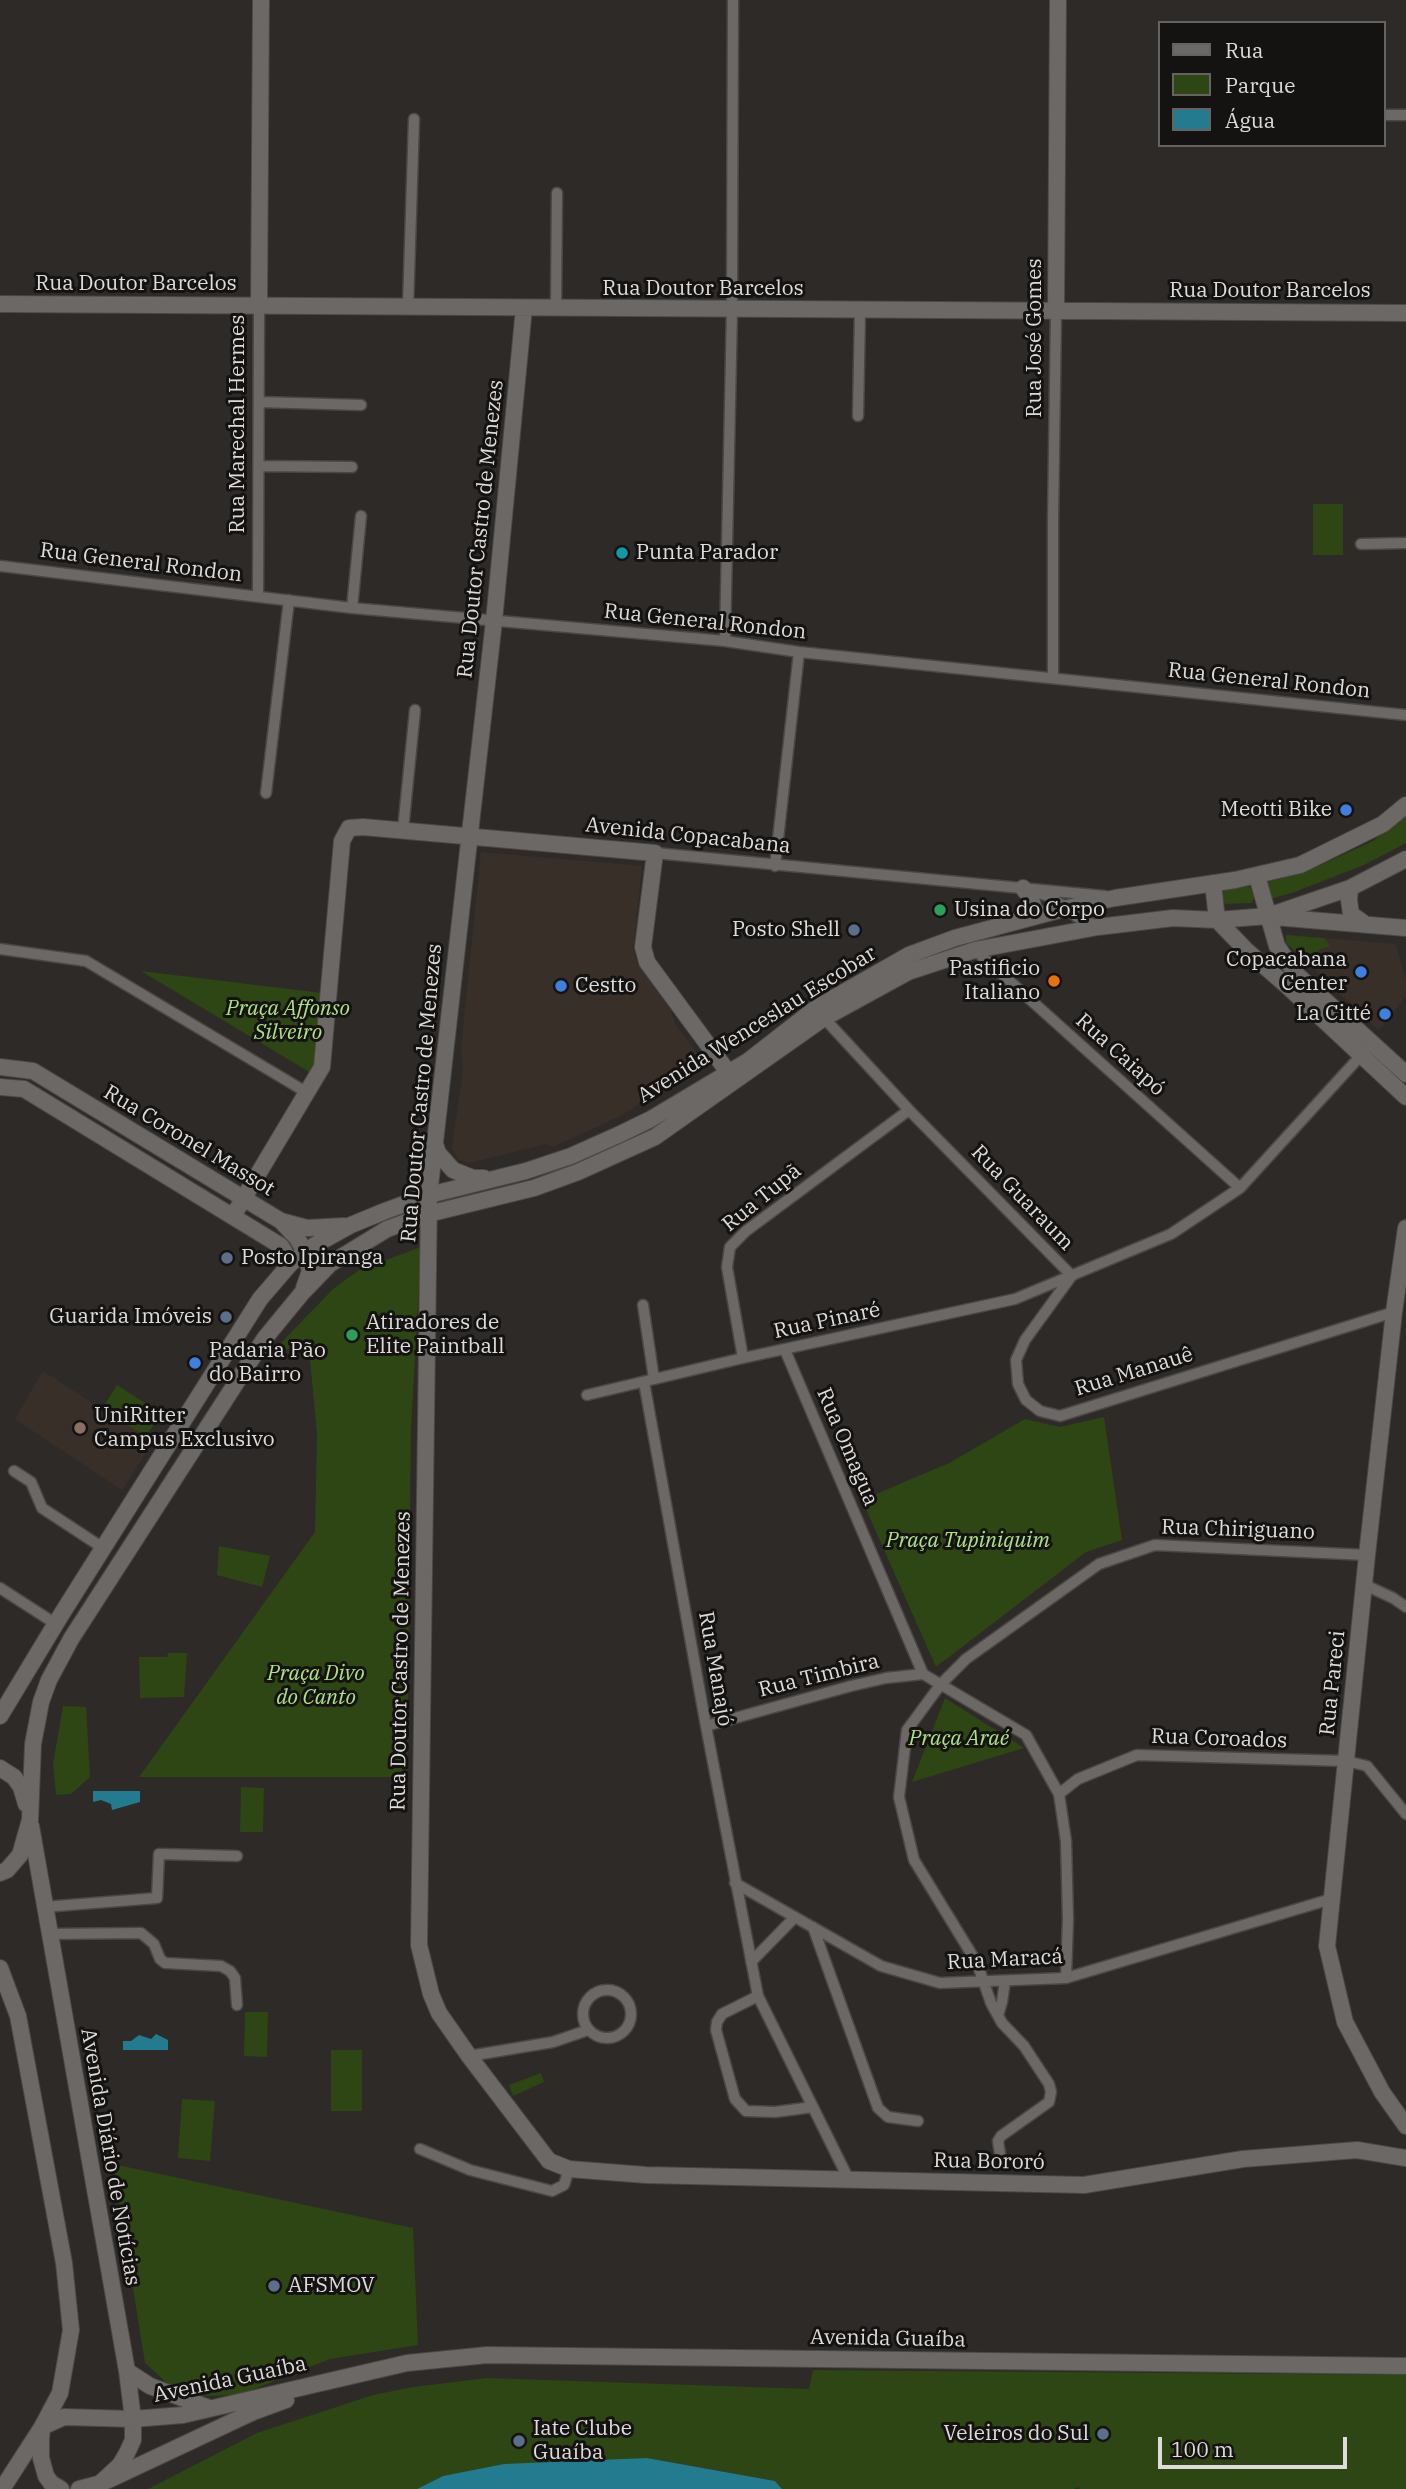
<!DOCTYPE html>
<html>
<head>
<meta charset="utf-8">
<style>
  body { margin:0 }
  #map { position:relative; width:1406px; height:2489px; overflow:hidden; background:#2e2a27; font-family:"IBM Plex Serif",serif }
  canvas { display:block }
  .legend { position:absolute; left:1158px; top:21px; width:228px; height:126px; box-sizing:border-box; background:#151312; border:2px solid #656362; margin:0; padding:9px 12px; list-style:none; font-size:21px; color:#dedcda }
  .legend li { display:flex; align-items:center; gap:14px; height:35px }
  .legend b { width:35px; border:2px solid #656362 }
  .scale { position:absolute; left:1158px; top:2437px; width:189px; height:32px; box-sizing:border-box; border:4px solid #dedcda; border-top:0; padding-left:9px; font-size:21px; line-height:24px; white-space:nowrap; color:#dedcda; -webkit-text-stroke:5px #151312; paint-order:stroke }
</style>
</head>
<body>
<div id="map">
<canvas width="1406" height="2489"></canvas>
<ul class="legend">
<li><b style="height:9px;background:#6c6865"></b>Rua</li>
<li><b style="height:19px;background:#2d4613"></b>Parque</li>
<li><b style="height:19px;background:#227b8e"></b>Água</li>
</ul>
<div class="scale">100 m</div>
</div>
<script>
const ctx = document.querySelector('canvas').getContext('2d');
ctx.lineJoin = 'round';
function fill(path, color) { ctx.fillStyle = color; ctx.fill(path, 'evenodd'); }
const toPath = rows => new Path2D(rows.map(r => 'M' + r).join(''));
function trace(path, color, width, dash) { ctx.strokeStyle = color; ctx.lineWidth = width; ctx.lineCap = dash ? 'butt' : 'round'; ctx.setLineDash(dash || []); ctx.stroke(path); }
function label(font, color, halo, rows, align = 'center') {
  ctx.font = font + ' "IBM Plex Serif",serif'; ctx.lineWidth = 6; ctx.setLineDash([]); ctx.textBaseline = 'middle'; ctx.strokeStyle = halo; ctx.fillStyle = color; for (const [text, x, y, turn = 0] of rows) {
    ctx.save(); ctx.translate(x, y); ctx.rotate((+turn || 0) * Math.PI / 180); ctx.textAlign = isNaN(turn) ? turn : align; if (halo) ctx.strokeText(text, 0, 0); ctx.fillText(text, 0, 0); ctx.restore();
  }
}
fill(toPath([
  [481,852,642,866,633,948,637,963,670,1008,675,1024,701,1058,699,1066,620,1116,553,1147,546,1144,469,1163,458,1159,452,1148,463,1069,461,1049],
  [1286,935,1396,944,1406,983,1406,995,1379,1031,1286,943],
  [43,1371,153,1442,122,1490,15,1419]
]), '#383028');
fill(toPath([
  [1313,504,1343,504,1343,555,1313,555],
  [1406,816,1406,843,1364,865,1292,893,1270,899,1265,883,1302,873,1325,863,1373,841],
  [1248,886,1256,893,1252,903,1223,904,1221,892,1224,890],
  [1286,935,1324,938,1330,946,1318,950,1318,961,1306,961,1286,943],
  [141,971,322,993,319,1051,311,1073],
  [421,1247,411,1428,407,1777,139,1777,315,1532,317,1433,309,1350,275,1349,333,1289,359,1270],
  [117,1385,161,1413,146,1437,102,1409],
  [1104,1417,1122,1540,1086,1552,936,1667,862,1500,949,1463,1025,1419,1060,1427],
  [219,1546,270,1556,262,1587,217,1575],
  [168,1653,187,1653,184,1697,140,1698,139,1657,167,1657],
  [945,1698,1024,1748,912,1782],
  [63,1706,86,1707,90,1777,71,1794,56,1795,53,1764],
  [241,1787,264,1788,263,1832,240,1832],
  [245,2012,268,2012,267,2057,244,2056],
  [331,2050,362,2050,362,2111,331,2111],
  [541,2073,544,2082,513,2096,509,2085],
  [182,2099,215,2101,210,2161,178,2158],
  [113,2164,413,2228,418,2345,330,2359,239,2395,201,2396,168,2384,145,2363],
  [813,2370,1406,2375,1406,2489,1080,2489,1078,2487,1074,2489,782,2489,775,2481,647,2458,443,2476,417,2489,148,2489,257,2433,373,2395,413,2387,487,2378,809,2389]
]), '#2d4613');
fill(toPath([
  [93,1791,140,1791,140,1802,112,1810,111,1804,101,1800,93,1802],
  [156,2034,168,2040,168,2050,123,2050,123,2041,131,2041,139,2035,151,2039],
  [647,2458,775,2481,782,2489,417,2489,443,2476,504,2464]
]), '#227b8e');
const street = toPath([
  [1383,115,1406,115],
  [408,307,414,119],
  [556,308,557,193],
  [259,402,361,405],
  [858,416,860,311],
  [259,466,352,467],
  [1361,544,1406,543],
  [0,566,352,608,725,641,799,652,1406,715],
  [258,596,259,306],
  [352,608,361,516],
  [725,641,732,309,733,0],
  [1053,677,1053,523,1056,312],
  [266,793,289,600],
  [403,830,415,710],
  [655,853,1105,896],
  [775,866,799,652],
  [1039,893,1051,897,1077,917,1097,926],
  [0,949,86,961,306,1092],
  [975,950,1240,1188],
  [824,1018,909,1110,1072,1276],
  [1070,1278,1025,1340,1016,1360,1018,1384,1026,1400,1040,1411,1060,1416,1394,1312],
  [643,1305,654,1379],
  [785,1350,923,1674],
  [743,1358,727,1267,730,1247,746,1231,909,1110],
  [644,1382,706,1726,758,1996,849,2180],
  [587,1395,743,1358,1015,1299,1171,1234,1240,1188,1365,1051],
  [14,1471,31,1482,42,1508,103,1548],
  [1365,1585,1393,1598,1406,1607],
  [0,1588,56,1624],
  [706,1726,851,1686,886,1678,923,1674,1026,1735,1059,1794,1066,1841,1068,1919,1066,1978],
  [1059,1794,1078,1779,1137,1755,1346,1761,1367,1766,1406,1814],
  [735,1883,881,1966,940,1983,1066,1978,1331,1899],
  [44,1907,157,1898,159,1854,237,1856],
  [813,1927,878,2108,888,2117,918,2121],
  [49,1934,141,1933,154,1944,160,1959,165,1963,221,1966,230,1971,235,1978,237,2005],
  [751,1962,795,1917],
  '583 2014a24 24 0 1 1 48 0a24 24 0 1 1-48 0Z',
  [758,1996,722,2014,717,2022,716,2030,735,2099,746,2111,775,2112,813,2107],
  [998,2015,1002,2002,1005,1981],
  [469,2056,553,2042,588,2030],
  [420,2149,470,2170,552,2191,564,2185,569,2169],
  [1000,2154,998,2141,1001,2136,1049,2102,1051,2092,1049,2084,1024,2046,1002,2023,991,2003,977,1963,914,1860,899,1797,907,1730,941,1684,966,1659,1099,1564,1155,1545,1367,1555]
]);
const secondary = toPath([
  [0,304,1406,313],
  [259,306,261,0],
  [524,308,494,621,429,1195,419,1945,431,1994,439,2013,469,2056,549,2161,569,2169,646,2175,1084,2185,1243,2159,1357,2150,1406,2158],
  [1056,312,1058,0],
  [1257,876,1277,946,1296,974,1406,1074],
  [1213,883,1217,920,1247,951,1286,985,1406,1097],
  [1023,888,1030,897,1034,908,1032,917],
  [1350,888,1349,900,1351,914,1365,924],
  [1274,917,1406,928],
  [0,1067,33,1071,281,1221,297,1238,305,1252,310,1271,304,1288],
  [0,1087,24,1089,281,1246,291,1263],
  [435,1144,438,1153,453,1170,473,1178,484,1178],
  [233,1216,322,1067,342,841,349,828,363,827,655,853,643,947,647,962,728,1072],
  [281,1221,307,1228,344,1226],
  [1406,1228,1394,1312,1367,1555,1327,1946,1345,2022,1382,2092,1406,2126],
  [0,1716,61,1615,260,1299,291,1263,315,1245,351,1225,385,1211,429,1195,526,1171,571,1156,618,1135,651,1119,748,1061,816,1008,909,955,955,938,1067,908,1115,898,1235,880,1300,865,1383,824,1406,805],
  [0,1768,14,1777,21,1787,26,1804],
  [31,1826,127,2371,133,2419,133,2440,127,2453,120,2465,94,2489],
  [0,1873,7,1870,20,1855,30,1820,33,1744,41,1702,49,1680,71,1639,265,1338,302,1293,330,1264,387,1229,428,1214,534,1188,578,1172,655,1137,824,1018,908,972,975,950,1098,927,1173,918,1217,920,1268,916,1350,888,1406,859],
  [0,1968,18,2016,64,2263,71,2330,60,2393,42,2427,2,2489],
  [127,2371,150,2386,209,2408],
  [61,2489,51,2483,46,2476,41,2458,41,2440,42,2427,64,2417,133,2419,183,2415,407,2363,487,2355,1406,2366],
  [79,2489,102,2483,253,2412,286,2400]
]);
trace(street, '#4a4745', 13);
trace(secondary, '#4a4745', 18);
trace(street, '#6c6865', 10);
trace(secondary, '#6c6865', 16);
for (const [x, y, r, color] of [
  [622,553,7,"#0f9aa8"],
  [1346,810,7,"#3f7fe0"],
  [940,910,7,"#2e9e5b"],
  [854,930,7,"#5c6f8a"],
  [1361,972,7,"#3f7fe0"],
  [1054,981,7,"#e8710a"],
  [561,986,7,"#3f7fe0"],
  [1385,1014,7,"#3f7fe0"],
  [227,1258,7,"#5c6f8a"],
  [226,1317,7,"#5c6f8a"],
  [352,1335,7,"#2e9e5b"],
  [195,1363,7,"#3f7fe0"],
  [80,1428,7,"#8d6e63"],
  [274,2286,7,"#5c6f8a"],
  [1103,2434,7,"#5c6f8a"],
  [519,2441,7,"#5c6f8a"]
]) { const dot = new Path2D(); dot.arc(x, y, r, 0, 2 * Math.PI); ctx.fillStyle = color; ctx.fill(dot); trace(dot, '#151312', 2.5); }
label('21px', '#dedcda', '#151312', [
  ["Rua Doutor Barcelos",136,284],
  ["Rua Doutor Barcelos",703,289],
  ["Rua Doutor Barcelos",1270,291],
  ["Rua José Gomes",1035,338,-90],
  ["Rua Marechal Hermes",238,424,-90],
  ["Rua Doutor Castro de Menezes",481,529,-84],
  ["Rua General Rondon",141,563,7],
  ["Rua General Rondon",705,622,6],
  ["Rua General Rondon",1269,681,6],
  ["Avenida Copacabana",688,836,6],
  ["Avenida Wenceslau Escobar",757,1025,-32],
  ["Rua Caiapó",1120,1055,42],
  ["Rua Doutor Castro de Menezes",422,1093,-85],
  ["Rua Coronel Massot",189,1141,31],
  ["Rua Tupã",762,1198,-39],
  ["Rua Guaraum",1022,1198,46],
  ["Rua Pinaré",827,1321,-12],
  ["Rua Manauê",1134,1372,-17],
  ["Rua Omagua",847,1447,67],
  ["Rua Chiriguano",1238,1530,2],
  ["Rua Doutor Castro de Menezes",401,1661,-89],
  ["Rua Manajó",715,1669,80],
  ["Rua Timbira",819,1676,-14],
  ["Rua Pareci",1333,1683,-84],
  ["Rua Coroados",1219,1739,2],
  ["Rua Maracá",1005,1960,-3],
  ["Avenida Diário de Notícias",110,2157,80],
  ["Rua Bororó",989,2162,1],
  ["Avenida Guaíba",888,2339,1],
  ["Avenida Guaíba",230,2380,-12]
]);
label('21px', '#dedcda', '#151312', [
  ["Punta Parador",636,553],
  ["Meotti Bike",1332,810,"right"],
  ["Usina do Corpo",954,910],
  ["Posto Shell",840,930,"right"],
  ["Copacabana",1347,960,"right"],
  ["Center",1347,984,"right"],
  ["Pastificio",1040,969,"right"],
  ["Italiano",1040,993,"right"],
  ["Cestto",575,986],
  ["La Citté",1371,1014,"right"],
  ["Posto Ipiranga",241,1258],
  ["Guarida Imóveis",212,1317,"right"],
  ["Atiradores de",366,1323],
  ["Elite Paintball",366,1347],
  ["Padaria Pão",209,1351],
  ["do Bairro",209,1375],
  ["UniRitter",94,1416],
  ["Campus Exclusivo",94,1440],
  ["AFSMOV",288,2286],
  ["Iate Clube",533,2429],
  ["Guaíba",533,2453],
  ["Veleiros do Sul",1089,2434,"right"]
], 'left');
label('italic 21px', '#afe382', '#151312', [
  ["Praça Affonso",288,1009],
  ["Silveiro",288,1033],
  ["Praça Tupiniquim",968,1541],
  ["Praça Divo",316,1674],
  ["do Canto",316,1698],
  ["Praça Araé",959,1739]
]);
</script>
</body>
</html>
